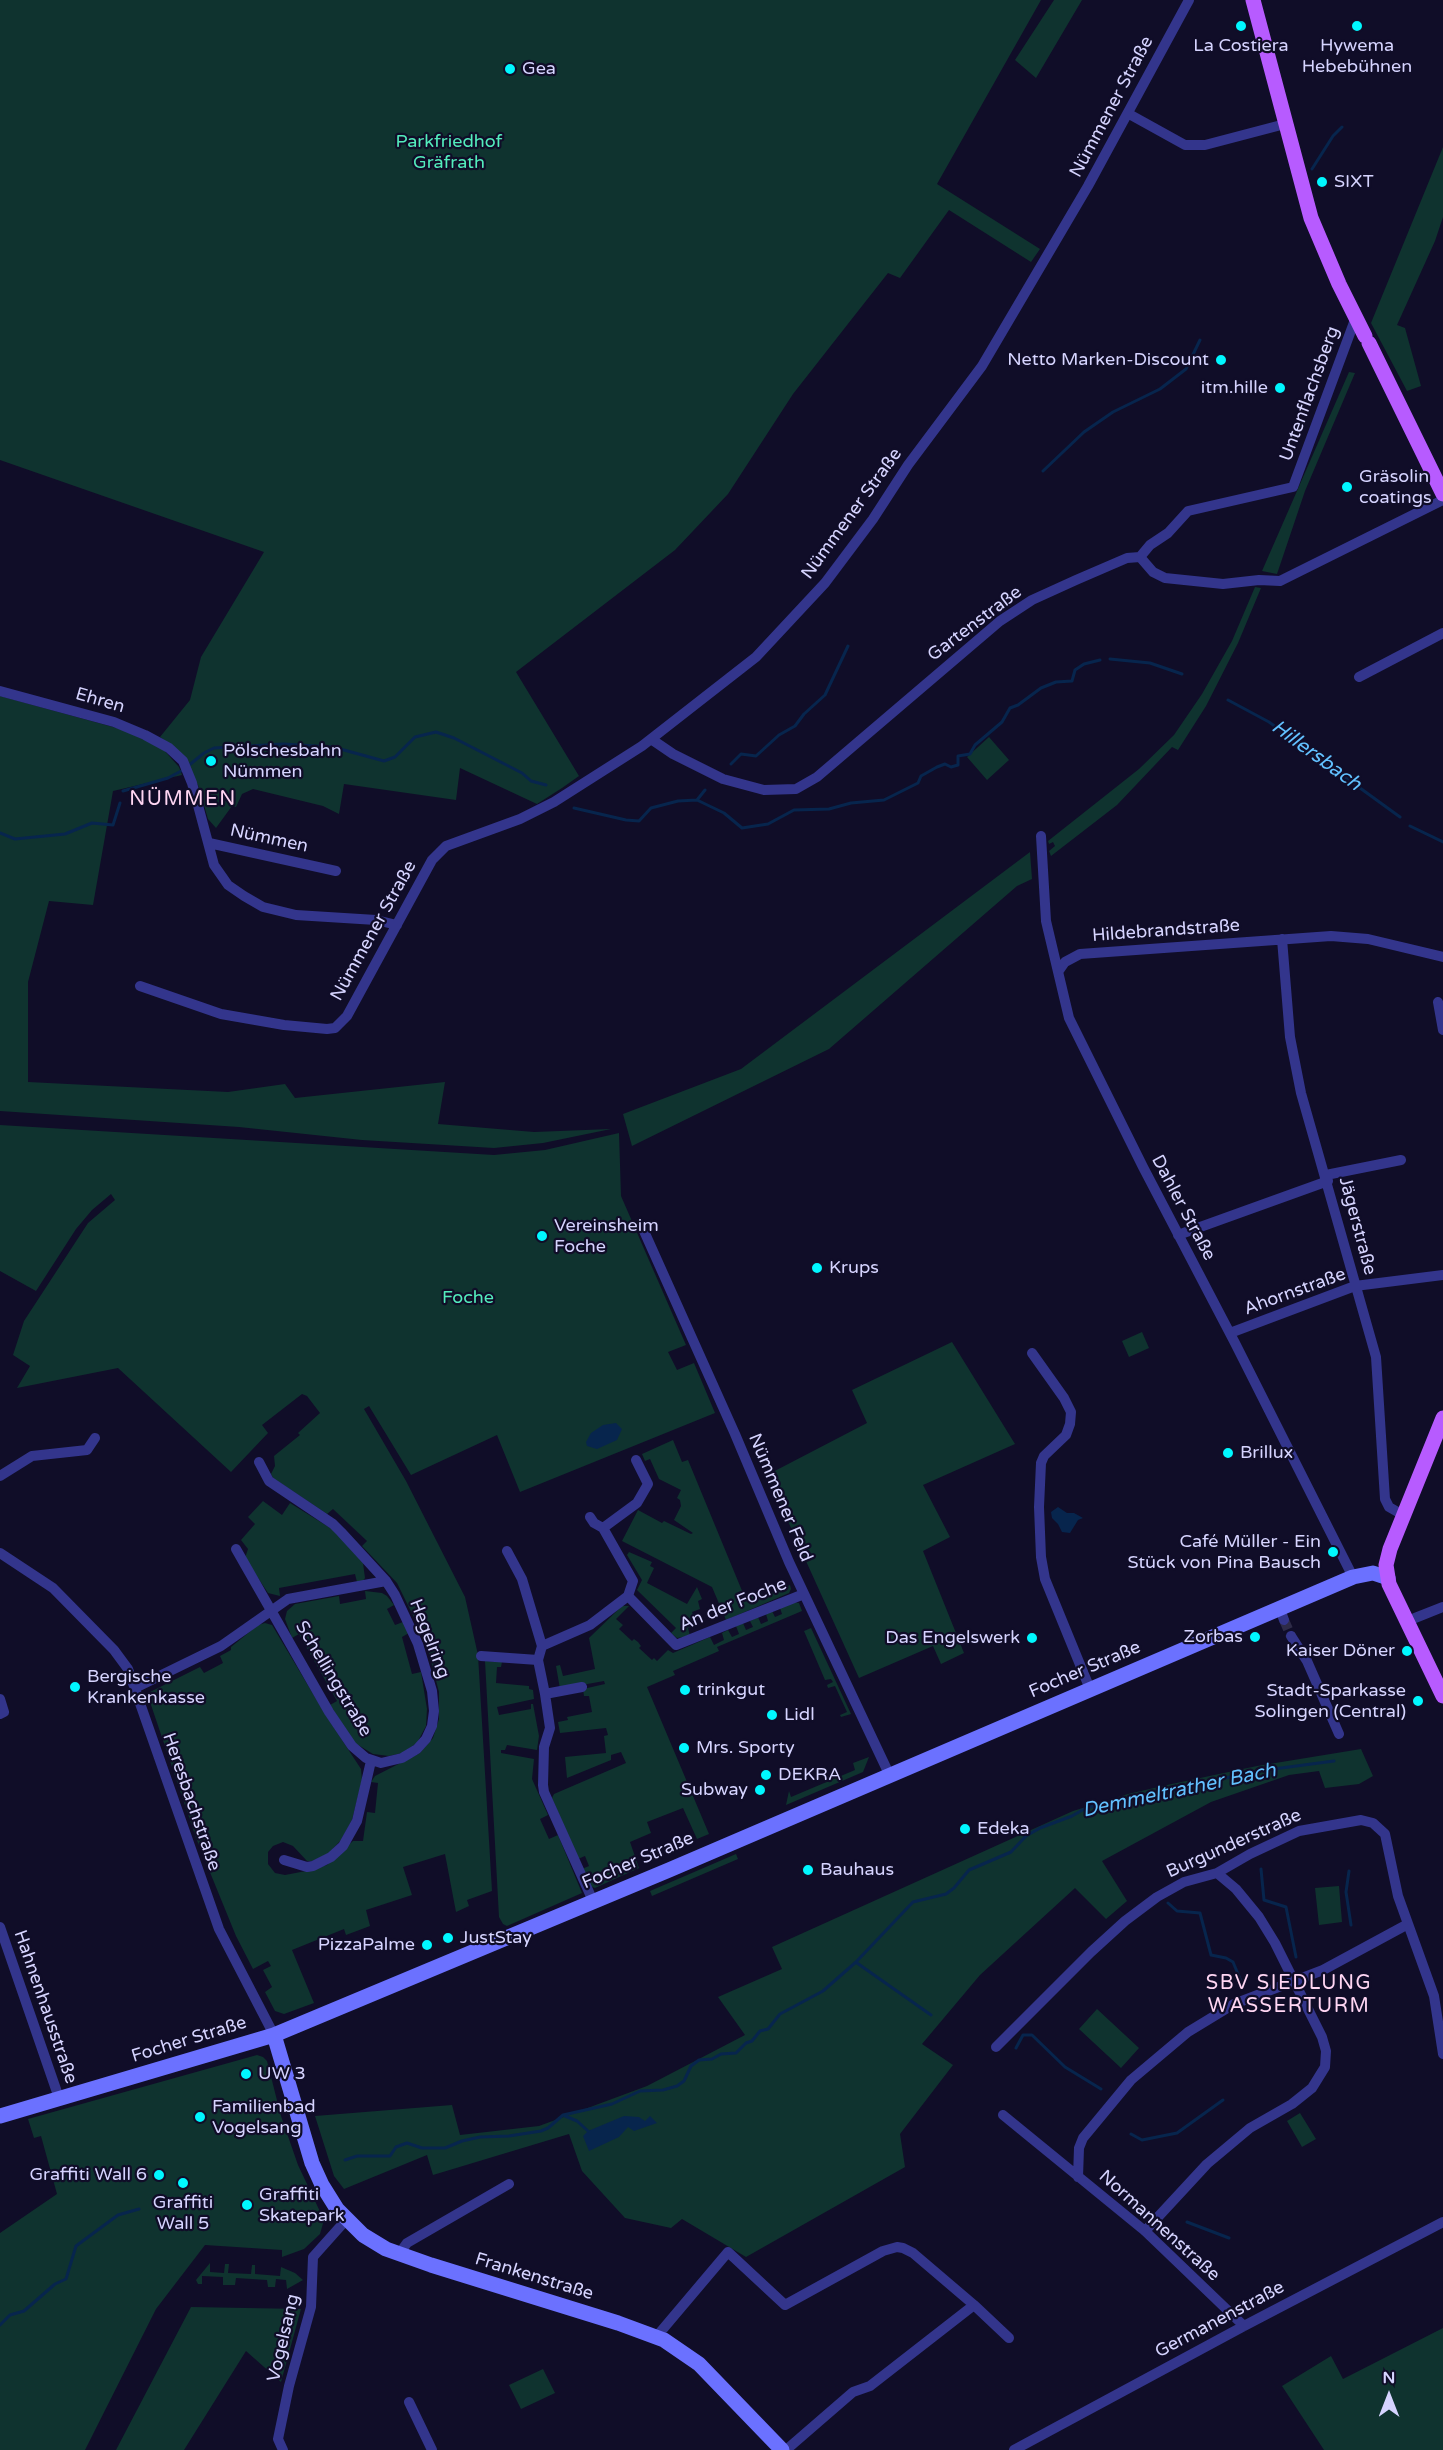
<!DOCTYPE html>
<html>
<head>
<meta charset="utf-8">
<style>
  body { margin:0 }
  #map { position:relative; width:1443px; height:2450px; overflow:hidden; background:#100d28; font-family:"Varela Round",sans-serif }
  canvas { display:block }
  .north { position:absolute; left:1359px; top:2366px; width:60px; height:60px; -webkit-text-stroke:4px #100d28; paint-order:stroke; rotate:0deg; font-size:16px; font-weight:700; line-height:24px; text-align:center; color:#d6d4ff }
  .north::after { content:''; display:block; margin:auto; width:21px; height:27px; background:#d6d4ff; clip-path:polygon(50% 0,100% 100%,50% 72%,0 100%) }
</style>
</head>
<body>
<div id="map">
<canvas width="1443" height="2450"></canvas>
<div class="north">N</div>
</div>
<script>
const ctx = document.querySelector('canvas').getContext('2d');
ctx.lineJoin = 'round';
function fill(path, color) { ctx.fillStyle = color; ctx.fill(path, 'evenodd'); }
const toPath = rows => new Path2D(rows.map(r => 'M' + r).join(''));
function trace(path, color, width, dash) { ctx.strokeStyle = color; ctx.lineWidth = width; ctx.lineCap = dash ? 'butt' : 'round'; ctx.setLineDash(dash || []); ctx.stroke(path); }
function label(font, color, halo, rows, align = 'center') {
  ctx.font = font + ' "Varela Round",sans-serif'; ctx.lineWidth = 4.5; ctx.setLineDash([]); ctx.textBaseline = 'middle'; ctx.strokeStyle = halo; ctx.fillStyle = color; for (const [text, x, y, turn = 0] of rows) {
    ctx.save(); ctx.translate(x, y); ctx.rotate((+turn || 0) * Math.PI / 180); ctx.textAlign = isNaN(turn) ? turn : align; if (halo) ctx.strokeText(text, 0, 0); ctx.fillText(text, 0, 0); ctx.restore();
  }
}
fill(toPath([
  [0,0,1041,0,937,184,1040,249,1031,262,949,210,900,278,888,273,851,320,793,394,728,494,675,550,516,672,579,776,562,788,537,804,460,768,456,800,344,784,339,814,323,806,253,789,242,794,236,807,232,806,216,828,208,819,198,785,176,749,160,737,190,700,201,657,264,552,0,460],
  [1054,0,1082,0,1036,78,1015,60],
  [1443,147,1443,217,1435,241,1397,325,1405,328,1421,386,1407,391,1371,323],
  [1349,372,1355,373,1305,491,1277,574,1262,571],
  [1255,587,1261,588,1238,643,1206,706,1178,750,1172,747,1117,805,1051,856,1049,851,1055,846,1053,842,1049,844,1048,841,1139,769,1174,735,1202,694,1232,641],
  [0,696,124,730,163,749,179,767,182,775,113,791,93,905,49,901,28,982,28,1082,228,1092,285,1084,295,1098,445,1082,438,1124,534,1132,611,1129,543,1143,494,1148,362,1140,239,1127,0,1111],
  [989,737,1009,760,987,780,967,757],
  [1030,852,1032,879,1017,886,829,1049,632,1146,623,1114,741,1069],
  [0,1125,494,1155,545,1150,619,1133,621,1196,686,1345,668,1352,677,1370,694,1363,715,1413,520,1492,497,1435,411,1475,369,1406,364,1409,406,1481,465,1597,478,1655,492,1891,467,1900,469,1906,456,1912,445,1854,403,1867,412,1895,366,1910,370,1926,346,1935,344,1929,292,1950,314,2003,284,2014,275,2011,265,1992,272,1987,263,1970,271,1966,268,1961,253,1969,236,1936,196,1838,149,1699,150,1692,200,1667,204,1673,223,1663,220,1656,231,1650,231,1647,258,1625,265,1623,272,1625,325,1714,361,1769,362,1780,352,1820,341,1840,328,1854,312,1861,307,1861,293,1846,283,1842,273,1846,268,1852,268,1864,275,1873,285,1875,306,1871,327,1865,353,1841,363,1841,367,1812,375,1813,378,1783,371,1782,375,1776,420,1753,433,1738,439,1719,439,1692,426,1642,397,1583,362,1546,367,1541,333,1509,327,1514,273,1478,271,1474,275,1466,274,1456,300,1435,298,1433,320,1413,307,1396,302,1394,262,1425,268,1433,231,1472,118,1368,17,1388,30,1366,13,1355,24,1321,88,1223,115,1200,111,1194,92,1210,76,1229,36,1291,0,1271],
  [1142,1332,1149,1348,1129,1357,1122,1341],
  [952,1342,1015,1444,923,1485,950,1537,923,1551,964,1653,941,1664,933,1646,859,1678,767,1475,867,1423,852,1390],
  [673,1440,682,1462,688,1460,745,1598,761,1592,763,1596,790,1585,791,1589,789,1593,726,1620,712,1587,622,1541,638,1510,662,1523,664,1521,691,1534,693,1533,674,1520,681,1506,680,1500,677,1498,681,1490,659,1479,650,1459,645,1461,642,1454],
  [263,1501,282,1515,290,1503,335,1531,363,1563,365,1578,363,1581,357,1582,355,1574,279,1588,280,1596,268,1593,245,1558,248,1549,241,1540,255,1524,248,1517],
  [629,1552,652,1562,650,1566,654,1568,647,1583,687,1604,697,1587,702,1599,698,1601,700,1609,692,1612,697,1625,688,1628,690,1636,677,1638,671,1633,676,1628,637,1590,642,1580,627,1555],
  [365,1591,382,1593,387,1596,394,1605,387,1609,395,1625,403,1622,409,1633,402,1637,412,1674,421,1672,427,1709,426,1726,417,1743,402,1753,389,1756,373,1754,355,1743,330,1705,337,1701,299,1634,292,1638,285,1619,287,1611,295,1604,339,1596,340,1604,366,1599],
  [793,1602,799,1603,802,1611,717,1647,719,1651,673,1671,675,1675,647,1687,709,1834,697,1839,683,1808,647,1822,651,1833,630,1842,639,1868,595,1888,590,1886,582,1869,589,1866,585,1856,578,1859,552,1798,554,1794,626,1763,621,1752,611,1755,611,1760,567,1778,565,1757,606,1753,604,1736,608,1735,606,1728,560,1733,558,1722,568,1720,567,1717,592,1712,589,1696,584,1696,583,1689,605,1684,604,1681,560,1689,556,1666,560,1665,563,1676,595,1669,589,1638,622,1606,629,1606,616,1619,623,1625,619,1629,632,1641,634,1639,638,1642,641,1646,639,1648,652,1660,654,1658,657,1661,668,1650,673,1653,710,1637,714,1645,724,1640,722,1633,728,1630,732,1637,739,1634,736,1626,743,1623,746,1630,753,1627,750,1621,758,1617,761,1624,768,1621,766,1614,772,1611,775,1617,782,1614,780,1608],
  [811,1628,851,1714,841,1717,840,1715,847,1712,835,1686,828,1688,827,1685,833,1682,831,1679,825,1680,804,1631],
  [485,1661,502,1662,501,1667,497,1667,496,1683,529,1686,529,1689,533,1690,534,1699,497,1707,499,1715,531,1709,531,1704,533,1704,539,1736,537,1750,507,1745,505,1750,501,1750,501,1753,534,1759,532,1779,548,1815,540,1819,549,1839,558,1835,582,1893,507,1926,503,1924,499,1917],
  [1361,1749,1373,1776,1359,1784,1325,1788,1319,1771,1289,1775,1211,1802,1102,1861,1127,1901,1106,1919,1075,1888,980,1975,922,2044,953,2065,900,2134,905,2167,746,2257,682,2219,671,2228,625,2218,582,2171,569,2134,433,2175,427,2155,344,2189,334,2176,315,2116,452,2105,460,2135,539,2126,647,2086,745,2035,718,1997,782,1969,772,1947,1073,1811,1128,1794,1167,1785,1257,1766],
  [869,1757,863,1772,786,1805,789,1791,791,1797,855,1770,853,1763],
  [736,1854,738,1859,652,1896,650,1891],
  [1339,1886,1342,1922,1319,1925,1315,1888],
  [1097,2009,1139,2048,1121,2068,1079,2029],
  [257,2055,263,2057,267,2061,281,2116,298,2165,324,2220,320,2234,304,2249,282,2257,282,2250,205,2245,156,2309,85,2450,0,2450,0,2233,57,2194,41,2136,34,2138,28,2119],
  [1300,2113,1316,2139,1302,2147,1287,2121],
  [210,2263,210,2272,224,2273,225,2264,229,2264,228,2273,251,2274,252,2265,255,2265,255,2274,280,2276,281,2267,295,2273,303,2280,287,2289,286,2280,276,2279,275,2287,268,2287,267,2280,236,2278,235,2285,223,2285,223,2277,202,2276,202,2284,198,2284,196,2280],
  [191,2307,301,2309,281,2382,246,2351,184,2450,116,2450],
  [1443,2328,1443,2450,1324,2450,1282,2386,1331,2356,1343,2379],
  [543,2369,555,2393,521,2409,509,2385]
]), '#0f332f');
fill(toPath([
  [616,1423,622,1429,617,1440,597,1449,587,1446,586,1442,591,1433,603,1425],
  [1058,1507,1067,1513,1074,1513,1083,1518,1078,1520,1070,1533,1062,1532,1058,1524,1052,1518,1051,1512],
  [624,2116,639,2117,645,2121,650,2116,657,2123,634,2131,628,2127,619,2137,589,2151,583,2136,588,2131]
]), '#07254d');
trace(toPath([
  [1312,169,1333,136,1342,127],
  [1043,471,1084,432,1113,412,1160,389,1186,369,1200,340],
  [1110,659,1150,663,1182,674],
  [1228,700,1269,722,1400,817],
  [731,764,741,754,756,756,779,735,795,726,804,714,825,695,848,646],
  [188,766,204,753,214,748,283,744,333,747,384,761,395,757,415,737,436,732,454,738,522,773,531,781,546,785],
  [123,791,168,778,183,770],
  [697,800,724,813,742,828,768,824,794,810,829,809,851,803,884,800,918,783,921,776,937,767,945,764,951,767,958,765,958,756,970,754,975,745,1002,722,1010,708,1018,705,1041,688,1056,682,1072,681,1075,670,1084,664,1100,660],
  [574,808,626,820,639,821,651,808,678,801,697,800,705,790],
  [1410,826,1443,842],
  [0,833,15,839,65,834,92,823,113,825,120,803],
  [1261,1869,1264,1900,1286,1907,1296,1957],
  [1349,1871,1346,1892,1351,1925],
  [1168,1903,1177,1911,1200,1913,1211,1955,1226,1958,1233,1962,1243,1986],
  [857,1963,931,2015],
  [1016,2048,1023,2035,1032,2035,1065,2067,1101,2089],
  [565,2116,577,2121,588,2131],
  [1131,2134,1142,2140,1177,2133,1223,2100],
  [345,2160,357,2156,390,2156,396,2147,407,2143,422,2148,445,2148,462,2141,480,2137,509,2136,541,2131,548,2128,563,2115,612,2104,640,2091,663,2090,677,2086,684,2081,691,2066,699,2060,712,2059,721,2054,736,2053,746,2043,752,2041,760,2031,768,2029,780,2014,823,1991,856,1962,913,1902,946,1894,954,1888,969,1870,1011,1852,1026,1836,1040,1828,1072,1816,1086,1808,1141,1795,1162,1793,1251,1772,1334,1761],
  [1187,2222,1229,2238],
  [0,2325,10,2315,24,2311,55,2284,66,2279,76,2246,118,2215,139,2209]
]), '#07254d', 3);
trace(toPath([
  [1284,1620,1291,1636]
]), '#2e2b48', 10, [10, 5]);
trace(toPath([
  [1129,114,1185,145,1205,145,1285,124],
  [1140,557,1150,545,1168,533,1188,511,1293,487,1356,317],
  [1359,677,1443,633],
  [0,691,114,722,145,735,169,748,183,761,192,783,214,865,228,885,244,896,263,907,296,915,376,920,397,925],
  [651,739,673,754,723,779,764,790,796,789,817,777,1000,621,1032,600,1076,580,1127,558,1140,557,1153,572,1165,578,1223,584,1259,580,1280,581,1443,500],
  [1041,836,1046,921,1069,1018,1143,1167,1235,1343,1353,1577],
  [209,843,336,871],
  [1282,939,1290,1037,1301,1093,1376,1357,1385,1499,1389,1507,1403,1515],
  [1058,972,1065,962,1080,954,1331,936,1368,939,1443,957],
  [140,986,221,1014,284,1025,327,1029,335,1028,347,1016,432,860,446,846,520,819,554,802,642,746,756,657,825,583,873,519,908,465,982,366,1088,186,1189,0],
  [1438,1002,1443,1030],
  [1326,1175,1401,1160],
  [644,1231,735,1434,789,1562,890,1776],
  [1178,1235,1328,1181],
  [1230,1333,1355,1286,1443,1275],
  [1032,1353,1064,1398,1071,1412,1070,1424,1066,1435,1044,1456,1041,1463,1039,1507,1041,1557,1045,1579,1090,1689],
  [636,1460,648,1484,637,1503,603,1528,633,1581,628,1596,676,1645,804,1594],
  [0,1476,32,1456,87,1450,95,1438],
  [590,1517,594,1523,603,1528],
  [236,1549,329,1712,352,1746,366,1758,381,1763,402,1758,417,1749,426,1739,432,1726,434,1711,432,1691,418,1644,395,1595,386,1581,341,1532,333,1524,269,1481,259,1462],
  [507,1551,522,1579,542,1646,538,1660,545,1694],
  [0,1553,53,1588,114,1650,128,1669,219,1929,274,2035],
  [1280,1609,1284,1620],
  [1415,1618,1443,1607],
  [1291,1636,1307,1661,1339,1734],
  [542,1646,590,1625,628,1596],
  [481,1656,538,1660],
  [582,1687,545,1694,550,1728,544,1747,543,1785,544,1792,593,1901],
  [135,1688,221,1646,288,1599,386,1581],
  [0,1699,4,1712,0,1714],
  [284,1860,307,1867,313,1866,331,1857,343,1846,357,1821,371,1761],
  [0,1927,59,2098],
  [996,2047,1091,1952,1125,1921,1157,1897,1184,1882,1217,1873,1250,1854,1299,1831,1361,1820,1373,1823,1385,1834,1398,1896,1434,1996,1443,2054],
  [1003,2115,1145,2231,1244,2326],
  [1078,2177,1079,2148,1083,2138,1131,2080,1188,2032,1234,2004,1323,1970,1408,1924],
  [1145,2231,1207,2164,1250,2128,1292,2104,1312,2088,1325,2067,1326,2051,1322,2037,1275,1943,1259,1917,1236,1889,1217,1873],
  [399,2254,407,2243,509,2184],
  [974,2305,1009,2338],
  [657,2336,728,2252,785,2305,883,2251,897,2247,903,2248,913,2253,974,2305,870,2386,853,2392,786,2450],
  [409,2402,432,2450],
  [283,2450,278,2439,289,2386,311,2307,313,2257,346,2220],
  [1014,2450,1244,2326,1443,2222]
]), '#33358c', 10);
trace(toPath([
  [274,2035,312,2163,322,2185,337,2209,363,2235,386,2249,431,2265,618,2323,664,2340,699,2364,782,2450],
  [0,2116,274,2035,669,1870,1353,1577,1373,1573,1388,1578]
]), '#6b71ff', 15);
trace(toPath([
  [1253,0,1311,218,1339,284,1365,336],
  [1369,343,1443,494],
  [1443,1418,1390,1549,1386,1565,1389,1584,1443,1696]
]), '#b75bff', 15);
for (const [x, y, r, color] of [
  [1241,26,6,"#00f7ff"],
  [1357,26,6,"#00f7ff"],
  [510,69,6,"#00f7ff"],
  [1322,182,6,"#00f7ff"],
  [1221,360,6,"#00f7ff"],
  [1280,388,6,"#00f7ff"],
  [1347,487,6,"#00f7ff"],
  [211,761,6,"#00f7ff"],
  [542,1236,6,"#00f7ff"],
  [817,1268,6,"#00f7ff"],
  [1228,1453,6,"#00f7ff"],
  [1333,1552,6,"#00f7ff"],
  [1255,1637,6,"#00f7ff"],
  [1032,1638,6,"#00f7ff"],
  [1407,1651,6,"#00f7ff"],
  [75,1687,6,"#00f7ff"],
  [685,1690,6,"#00f7ff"],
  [1418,1701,6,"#00f7ff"],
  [772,1715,6,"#00f7ff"],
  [684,1748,6,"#00f7ff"],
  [766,1775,6,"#00f7ff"],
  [760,1790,6,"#00f7ff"],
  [965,1829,6,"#00f7ff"],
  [808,1870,6,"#00f7ff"],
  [448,1938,6,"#00f7ff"],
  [427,1945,6,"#00f7ff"],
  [246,2074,6,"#00f7ff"],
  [200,2117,6,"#00f7ff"],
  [159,2175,6,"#00f7ff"],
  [183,2183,6,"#00f7ff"],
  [247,2205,6,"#00f7ff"]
]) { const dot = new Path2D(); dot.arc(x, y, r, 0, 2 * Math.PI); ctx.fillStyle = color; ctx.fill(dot); trace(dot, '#100d28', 2); }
label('18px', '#d6d4ff', '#100d28', [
  ["La Costiera",1241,46,"center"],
  ["Hywema",1357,46,"center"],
  ["Hebebühnen",1357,67,"center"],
  ["Gea",522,69],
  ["SIXT",1334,182],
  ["Netto Marken-Discount",1209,360,"right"],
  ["itm.hille",1268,388,"right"],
  ["Gräsolin",1359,477],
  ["coatings",1359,498],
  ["Pölschesbahn",223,751],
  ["Nümmen",223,772],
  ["Vereinsheim",554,1226],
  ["Foche",554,1247],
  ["Krups",829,1268],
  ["Brillux",1240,1453],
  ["Café Müller - Ein",1321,1542,"right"],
  ["Stück von Pina Bausch",1321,1563,"right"],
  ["Zorbas",1243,1637,"right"],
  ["Das Engelswerk",1020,1638,"right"],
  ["Kaiser Döner",1395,1651,"right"],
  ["Bergische",87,1677],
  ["Krankenkasse",87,1698],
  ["trinkgut",697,1690],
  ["Stadt-Sparkasse",1406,1691,"right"],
  ["Solingen (Central)",1406,1712,"right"],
  ["Lidl",784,1715],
  ["Mrs. Sporty",696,1748],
  ["DEKRA",778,1775],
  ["Subway",748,1790,"right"],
  ["Edeka",977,1829],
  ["Bauhaus",820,1870],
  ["JustStay",460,1938],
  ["PizzaPalme",415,1945,"right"],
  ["UW 3",258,2074],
  ["Familienbad",212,2107],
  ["Vogelsang",212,2128],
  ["Graffiti Wall 6",147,2175,"right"],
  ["Graffiti",259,2195],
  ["Skatepark",259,2216],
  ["Graffiti",183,2203,"center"],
  ["Wall 5",183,2224,"center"]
], 'left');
label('18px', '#d6d4ff', '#100d28', [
  ["Nümmener Straße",1112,107,-62],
  ["Untenflachsberg",1310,394,-70],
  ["Nümmener Straße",852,514,-54],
  ["Gartenstraße",975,624,-37],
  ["Ehren",100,701,16],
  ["Nümmen",269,839,12],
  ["Nümmener Straße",374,931,-61],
  ["Hildebrandstraße",1166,931,-4],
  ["Dahler Straße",1183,1208,62],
  ["Jägerstraße",1357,1226,75],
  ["Ahornstraße",1295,1292,-20],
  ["Nümmener Feld",780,1498,67],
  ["An der Foche",733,1605,-22],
  ["Hegelring",429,1639,69],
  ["Focher Straße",1085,1670,-23],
  ["Schellingstraße",333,1679,59],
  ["Heresbachstraße",191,1802,71],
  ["Burgunderstraße",1234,1844,-24],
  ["Focher Straße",638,1861,-23],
  ["Hahnenhausstraße",45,2007,71],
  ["Focher Straße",189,2040,-17],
  ["Normannenstraße",1159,2226,42],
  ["Frankenstraße",534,2277,17],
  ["Germanenstraße",1220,2320,-28],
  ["Vogelsang",284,2338,-77]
]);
label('18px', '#53ecbc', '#100d28', [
  ["Parkfriedhof",449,142],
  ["Gräfrath",449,163],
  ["Foche",468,1298]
]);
label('italic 20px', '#62c1ff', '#100d28', [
  ["Hillersbach",1316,756,36],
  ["Demmeltrather Bach",1179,1791,-12]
]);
ctx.letterSpacing = '1.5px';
label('20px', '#ffd6f3', '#100d28', [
  ["NÜMMEN",183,800],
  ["SBV SIEDLUNG",1289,1984],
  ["WASSERTURM",1289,2007]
]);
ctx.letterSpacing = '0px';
</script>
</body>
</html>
